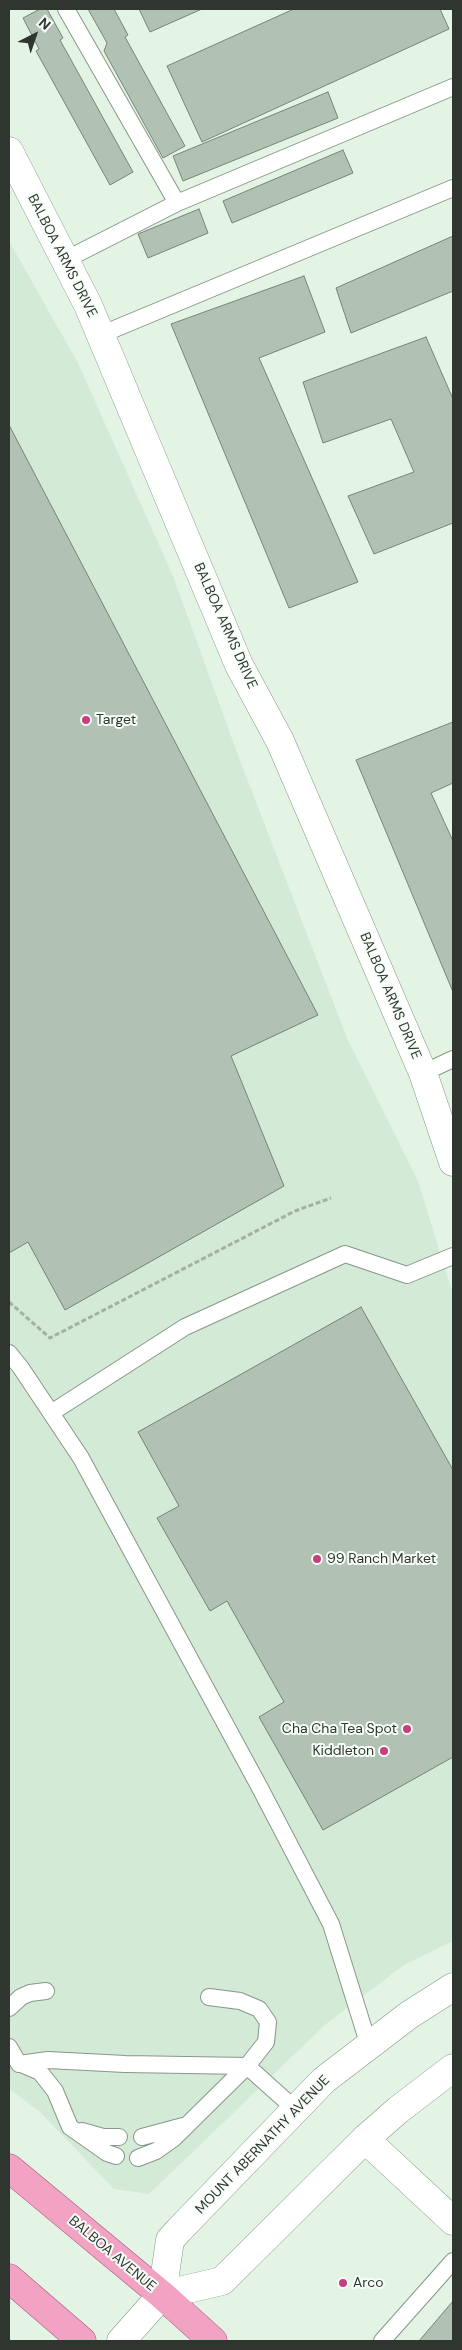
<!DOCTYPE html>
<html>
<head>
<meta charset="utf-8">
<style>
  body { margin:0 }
  #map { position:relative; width:462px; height:2350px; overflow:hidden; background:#e3f4e5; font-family:"DM Sans",sans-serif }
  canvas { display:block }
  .frame { position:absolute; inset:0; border:10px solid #2f3630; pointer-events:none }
  .north { position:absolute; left:10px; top:10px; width:50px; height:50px; -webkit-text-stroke:4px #f7fef8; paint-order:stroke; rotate:41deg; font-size:14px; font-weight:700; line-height:20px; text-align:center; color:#2f3630 }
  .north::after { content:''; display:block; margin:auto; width:18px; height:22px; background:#2f3630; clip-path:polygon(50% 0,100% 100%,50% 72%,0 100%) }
</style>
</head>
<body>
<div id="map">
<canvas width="462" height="2350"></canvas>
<div class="frame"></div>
<div class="north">N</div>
</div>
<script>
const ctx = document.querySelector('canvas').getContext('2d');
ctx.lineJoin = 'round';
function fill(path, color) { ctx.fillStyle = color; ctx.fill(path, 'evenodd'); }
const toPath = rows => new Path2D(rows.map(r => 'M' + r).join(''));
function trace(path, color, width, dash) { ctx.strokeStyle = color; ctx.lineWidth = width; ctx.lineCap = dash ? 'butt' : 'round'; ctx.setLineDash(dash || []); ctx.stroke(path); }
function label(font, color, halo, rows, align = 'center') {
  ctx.font = font + ' "DM Sans",sans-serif'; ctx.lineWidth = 4; ctx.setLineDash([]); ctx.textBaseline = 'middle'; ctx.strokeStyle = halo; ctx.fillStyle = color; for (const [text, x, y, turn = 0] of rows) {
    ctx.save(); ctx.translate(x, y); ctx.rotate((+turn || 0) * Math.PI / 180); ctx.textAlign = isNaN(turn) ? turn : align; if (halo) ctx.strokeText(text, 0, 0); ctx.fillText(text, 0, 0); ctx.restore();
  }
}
fill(toPath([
  [9,241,78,363,173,576,236,750,347,1038,418,1181,453,1294,453,1941,404,1965,326,2024,149,2194,114,2189,39,2111,9,2089]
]), '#d3ead6');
const building = toPath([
  [40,9,47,9,63,38,60,40,133,172,110,185,36,51,39,49,23,18,40,9],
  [88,9,114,9,128,35,125,37,185,146,163,158,104,51,107,43,88,9],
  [139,9,202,9,150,32,139,9],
  [294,9,440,9,449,29,202,142,167,66,294,9],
  [328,92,338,118,183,181,173,156,328,92],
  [343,150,353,173,232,223,223,201,343,150],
  [199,209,208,233,148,258,138,234,199,209],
  [453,236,453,291,351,333,336,288,453,236],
  [304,276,325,332,259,358,358,582,289,608,171,324,304,276],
  [426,337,453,399,453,523,374,554,348,496,414,472,391,419,323,443,303,382,426,337],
  [9,425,318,1015,231,1056,284,1186,65,1310,28,1242,9,1253,9,425],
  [453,722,453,783,431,793,453,841,453,992,356,760,453,722],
  [361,1307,453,1470,453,1757,323,1830,259,1717,284,1702,227,1601,210,1611,157,1518,179,1506,138,1432,361,1307],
  [453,2301,453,2341,419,2341,453,2301]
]);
fill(building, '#b1c1b3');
trace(building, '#758577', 1);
const lane = toPath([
  [66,9,177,203],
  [65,260,177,203,453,87],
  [100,335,453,188],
  [423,1073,453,1059],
  [9,1353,21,1368,81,1458,260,1788,331,1924,369,2046],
  [51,1413,185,1327,345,1254,407,1275,453,1256],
  [9,2008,21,1997,30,1993,46,1991],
  [9,2047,19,2064,48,2060,125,2064,247,2066,266,2042,268,2022,259,2009,240,2001,209,1997],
  [21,2064,40,2072,55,2091,70,2127,107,2153,116,2156],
  [82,2131,103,2137,119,2137],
  [142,2137,183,2126],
  [138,2158,156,2151,173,2139,247,2066,295,2109],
  [382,2341,453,2261]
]);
const street = toPath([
  [365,2139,453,2221]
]);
const secondary = toPath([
  [9,151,88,305,239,665,280,741,423,1073,453,1162],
  [162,2295,222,2281,365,2139,398,2110,453,2068],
  [121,2341,162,2295,170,2240,179,2230,324,2080,409,2015,453,1987]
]);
const primary = toPath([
  [9,2168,162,2295,213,2341],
  [9,2278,82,2341]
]);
trace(lane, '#879789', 18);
trace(street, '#879789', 29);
trace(secondary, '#879789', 29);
trace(primary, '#a85576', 29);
trace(toPath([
  [9,1302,50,1338,295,1211,331,1198]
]), '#a3b0a4', 3, [5, 2.5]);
trace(lane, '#fff', 16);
trace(street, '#fff', 28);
trace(secondary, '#fff', 28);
trace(primary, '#f2a3c3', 28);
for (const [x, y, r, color] of [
  [86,720,5,"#c73f7c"],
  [317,1559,5,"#c73f7c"],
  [407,1729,5,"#c73f7c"],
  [384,1751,5,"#c73f7c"],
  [343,2283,5,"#c73f7c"]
]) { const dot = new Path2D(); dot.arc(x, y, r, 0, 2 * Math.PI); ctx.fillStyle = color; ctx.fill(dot); trace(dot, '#f7fef8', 2); }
label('14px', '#2f3630', '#f7fef8', [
  ["BALBOA ARMS DRIVE",62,256,63],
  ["BALBOA ARMS DRIVE",225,626,66],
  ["BALBOA ARMS DRIVE",390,996,67],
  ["MOUNT ABERNATHY AVENUE",263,2145,-46],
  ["BALBOA AVENUE",112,2254,40]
]);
label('14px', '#2f3630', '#f7fef8', [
  ["Target",96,720],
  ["99 Ranch Market",327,1559],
  ["Cha Cha Tea Spot",397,1729,"right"],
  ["Kiddleton",374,1751,"right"],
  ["Arco",353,2283]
], 'left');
</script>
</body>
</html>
